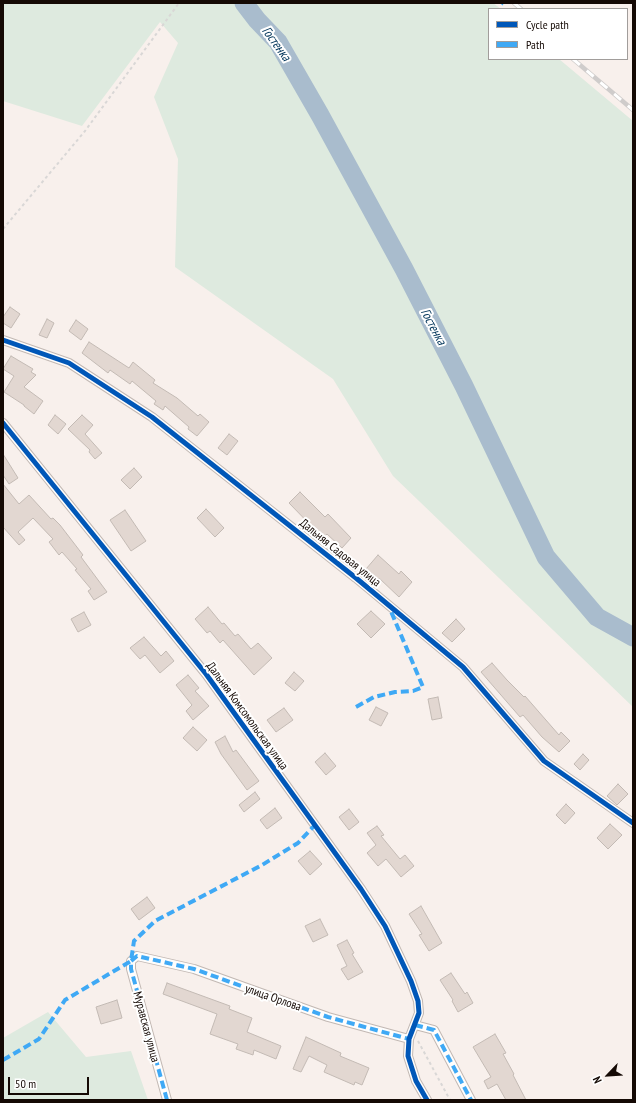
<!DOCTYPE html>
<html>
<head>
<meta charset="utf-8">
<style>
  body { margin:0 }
  #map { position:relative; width:636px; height:1103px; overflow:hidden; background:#f8f0ec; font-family:"PT Sans Narrow",sans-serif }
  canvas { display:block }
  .frame { position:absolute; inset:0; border:4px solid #140904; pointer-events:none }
  .legend { position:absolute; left:488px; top:8px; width:140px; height:52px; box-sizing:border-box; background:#fff; border:1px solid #a19d9b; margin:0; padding:5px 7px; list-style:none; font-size:12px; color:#140904 }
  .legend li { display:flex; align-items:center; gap:8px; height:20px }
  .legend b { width:20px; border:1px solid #a19d9b }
  .north { position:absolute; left:588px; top:1055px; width:40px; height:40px; -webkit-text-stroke:3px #fff; paint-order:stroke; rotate:245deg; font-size:11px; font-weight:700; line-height:16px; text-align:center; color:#140904 }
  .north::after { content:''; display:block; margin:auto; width:14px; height:18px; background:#140904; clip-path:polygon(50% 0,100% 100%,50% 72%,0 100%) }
  .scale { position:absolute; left:8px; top:1077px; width:81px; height:18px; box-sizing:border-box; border:2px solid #140904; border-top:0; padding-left:5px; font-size:12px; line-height:14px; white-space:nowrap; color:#140904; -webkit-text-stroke:3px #fff; paint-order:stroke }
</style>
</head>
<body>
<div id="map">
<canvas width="636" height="1103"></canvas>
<div class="frame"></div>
<ul class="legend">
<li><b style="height:5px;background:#0057b8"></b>Cycle path</li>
<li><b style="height:5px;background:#3fa9f5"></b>Path</li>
</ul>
<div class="north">N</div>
<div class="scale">50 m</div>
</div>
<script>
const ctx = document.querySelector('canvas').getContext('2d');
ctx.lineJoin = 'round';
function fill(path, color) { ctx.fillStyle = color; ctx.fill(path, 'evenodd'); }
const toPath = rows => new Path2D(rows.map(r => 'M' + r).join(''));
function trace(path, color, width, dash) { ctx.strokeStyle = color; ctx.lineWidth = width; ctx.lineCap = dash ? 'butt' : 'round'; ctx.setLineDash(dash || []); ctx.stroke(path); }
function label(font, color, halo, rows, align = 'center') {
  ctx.font = font + ' "PT Sans Narrow",sans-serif'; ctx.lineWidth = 4; ctx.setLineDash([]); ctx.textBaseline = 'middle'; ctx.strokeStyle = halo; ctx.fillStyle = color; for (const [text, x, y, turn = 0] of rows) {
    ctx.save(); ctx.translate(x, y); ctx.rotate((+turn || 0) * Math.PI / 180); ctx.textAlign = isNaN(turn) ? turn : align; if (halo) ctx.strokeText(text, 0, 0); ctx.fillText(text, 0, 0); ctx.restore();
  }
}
fill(toPath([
  [3,3,493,3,501,9,489,9,489,59,559,59,633,121,633,707,393,476,333,379,175,267,178,159,154,97,178,43,160,22,82,126,3,101],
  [48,1012,86,1057,131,1051,148,1100,3,1100,3,1038]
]), '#deeadf');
trace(toPath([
  [244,3,257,20,278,42,320,115,404,269,464,386,546,557,597,617,633,637]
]), '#a9bccd', 19);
const building = toPath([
  [10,307,20,314,11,328,3,323,3,317,10,307],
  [47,319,54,323,47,338,39,335,47,319],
  [76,320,88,329,81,340,69,331,76,320],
  [89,342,129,368,133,362,155,380,153,383,177,398,198,416,200,414,209,422,197,436,188,429,189,427,165,406,163,410,154,404,156,401,132,381,130,384,110,370,108,373,82,353,89,342],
  [11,356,33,369,31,372,36,375,24,387,43,401,34,414,24,406,24,405,4,392,14,376,3,369,11,356],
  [55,415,66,424,58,434,48,425,55,415],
  [82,415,93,425,85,434,102,453,95,459,89,452,90,450,68,429,82,415],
  [229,434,238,441,227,455,218,448,229,434],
  [3,454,18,478,9,484,3,475,3,454],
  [134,468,142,477,130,489,121,480,134,468],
  [3,484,19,504,29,495,51,519,53,518,60,525,83,555,81,557,107,592,94,600,88,591,91,589,75,570,77,569,62,552,59,555,49,542,53,539,33,518,18,532,25,540,19,545,3,527,3,484],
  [300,492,325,517,328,514,351,538,342,548,327,534,323,538,289,503,300,492],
  [206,509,224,528,215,537,197,518,206,509],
  [125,510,146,541,131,551,110,520,125,510],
  [378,555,399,574,401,571,412,582,399,597,379,578,377,580,366,569,378,555],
  [208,607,222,624,224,623,235,636,238,634,251,649,258,643,272,658,254,675,223,640,220,643,210,631,207,633,195,619,208,607],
  [371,611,385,624,371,638,357,624,371,611],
  [84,612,91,625,78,632,71,619,84,612],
  [456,619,465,629,452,642,442,633,456,619],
  [144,637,161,656,166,651,174,661,160,673,145,655,140,659,130,648,144,637],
  [492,663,507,680,524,697,525,696,559,735,561,732,570,741,559,752,542,737,523,715,520,717,481,672,492,663],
  [294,672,304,681,295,691,285,683,294,672],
  [188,675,199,688,195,691,209,706,193,720,186,711,192,705,176,685,188,675],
  [438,697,442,718,432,720,428,699,438,697],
  [376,707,388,713,381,726,369,720,376,707],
  [284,708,293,720,276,732,267,720,284,708],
  [193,727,207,740,197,751,183,738,193,727],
  [225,736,233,752,236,750,259,781,247,790,221,754,215,742,225,736],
  [325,753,336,766,326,775,315,762,325,753],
  [583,754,589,760,580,770,574,764,583,754],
  [618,784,628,794,617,805,607,796,618,784],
  [255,792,260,799,244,812,239,805,255,792],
  [566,804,575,813,565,824,556,815,566,804],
  [275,808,282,818,267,829,260,820,275,808],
  [349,809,359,822,349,830,339,817,349,809],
  [610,824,622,835,608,849,597,838,610,824],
  [377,826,384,835,381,836,400,859,405,855,414,866,401,877,386,859,378,866,367,853,376,845,367,833,377,826],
  [310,851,322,864,310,875,298,861,310,851],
  [147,897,155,908,139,920,131,909,147,897],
  [421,906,442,943,429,951,419,935,422,934,409,914,421,906],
  [320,919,328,935,313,942,305,926,320,919],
  [347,940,354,953,352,954,363,972,348,980,341,969,347,966,337,945,347,940],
  [451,973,465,994,467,992,473,1003,458,1012,452,1001,453,1000,440,980,451,973],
  [167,983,230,1006,229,1009,252,1018,247,1032,281,1046,276,1059,254,1050,253,1055,236,1049,238,1044,210,1034,217,1014,163,994,167,983],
  [117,1000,122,1018,101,1024,96,1007,117,1000],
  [495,1034,506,1053,503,1054,514,1074,513,1075,526,1100,506,1100,497,1084,488,1089,484,1081,491,1077,473,1047,495,1034],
  [306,1037,341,1053,340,1056,369,1068,362,1085,355,1082,354,1085,324,1072,327,1065,309,1056,301,1072,293,1069,306,1037]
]);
fill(building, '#e2d7d1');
trace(building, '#c3bab4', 1);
const street = toPath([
  [3,340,69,363,152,417,356,578,463,667,544,761,633,823],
  [3,423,206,674,361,889,385,926,411,981,418,1001,419,1013,409,1039,408,1056,416,1081,427,1100],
  [415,1025,434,1030,471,1100],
  [167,1100,131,969,131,961,137,956,194,969,328,1017,409,1039]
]);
trace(street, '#c2b8b3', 10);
trace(toPath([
  [3,229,85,131,179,3],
  [418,1041,450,1100]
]), '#d9d7d6', 2, [3, 3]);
trace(street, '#fefdfc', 8);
const rail = toPath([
  [514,3,521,9],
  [573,59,633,110]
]);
trace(rail, '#cfcccb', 4.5);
trace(rail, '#fff', 3, [9]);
trace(toPath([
  [501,4,502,3],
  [356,707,374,697,395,692,413,691,423,687,390,609],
  [415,1025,434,1030,471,1100],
  [3,1060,39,1039,65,1000,131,961,134,941,155,921,262,865,298,843,314,826],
  [167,1100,131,969,131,961,137,956,194,969,328,1017,409,1039]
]), '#3fa9f5', 4, [8, 4]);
trace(toPath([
  [3,340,69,363,152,417,356,578,463,667,544,761,633,823],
  [3,423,206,674,361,889,385,926,411,981,418,1001,419,1013,409,1039,408,1056,416,1081,427,1100]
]), '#0057b8', 5);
label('12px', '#140904', '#fff', [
  ["Дальняя Садовая улица",340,553,39],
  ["Дальняя Комсомольская улица",247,716,54],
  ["улица Орлова",273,998,19],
  ["Муравская улица",146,1027,75]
]);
label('italic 13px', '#02355a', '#fff', [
  ["Гостенка",276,44,54],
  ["Гостенка",433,327,62]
]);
</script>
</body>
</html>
